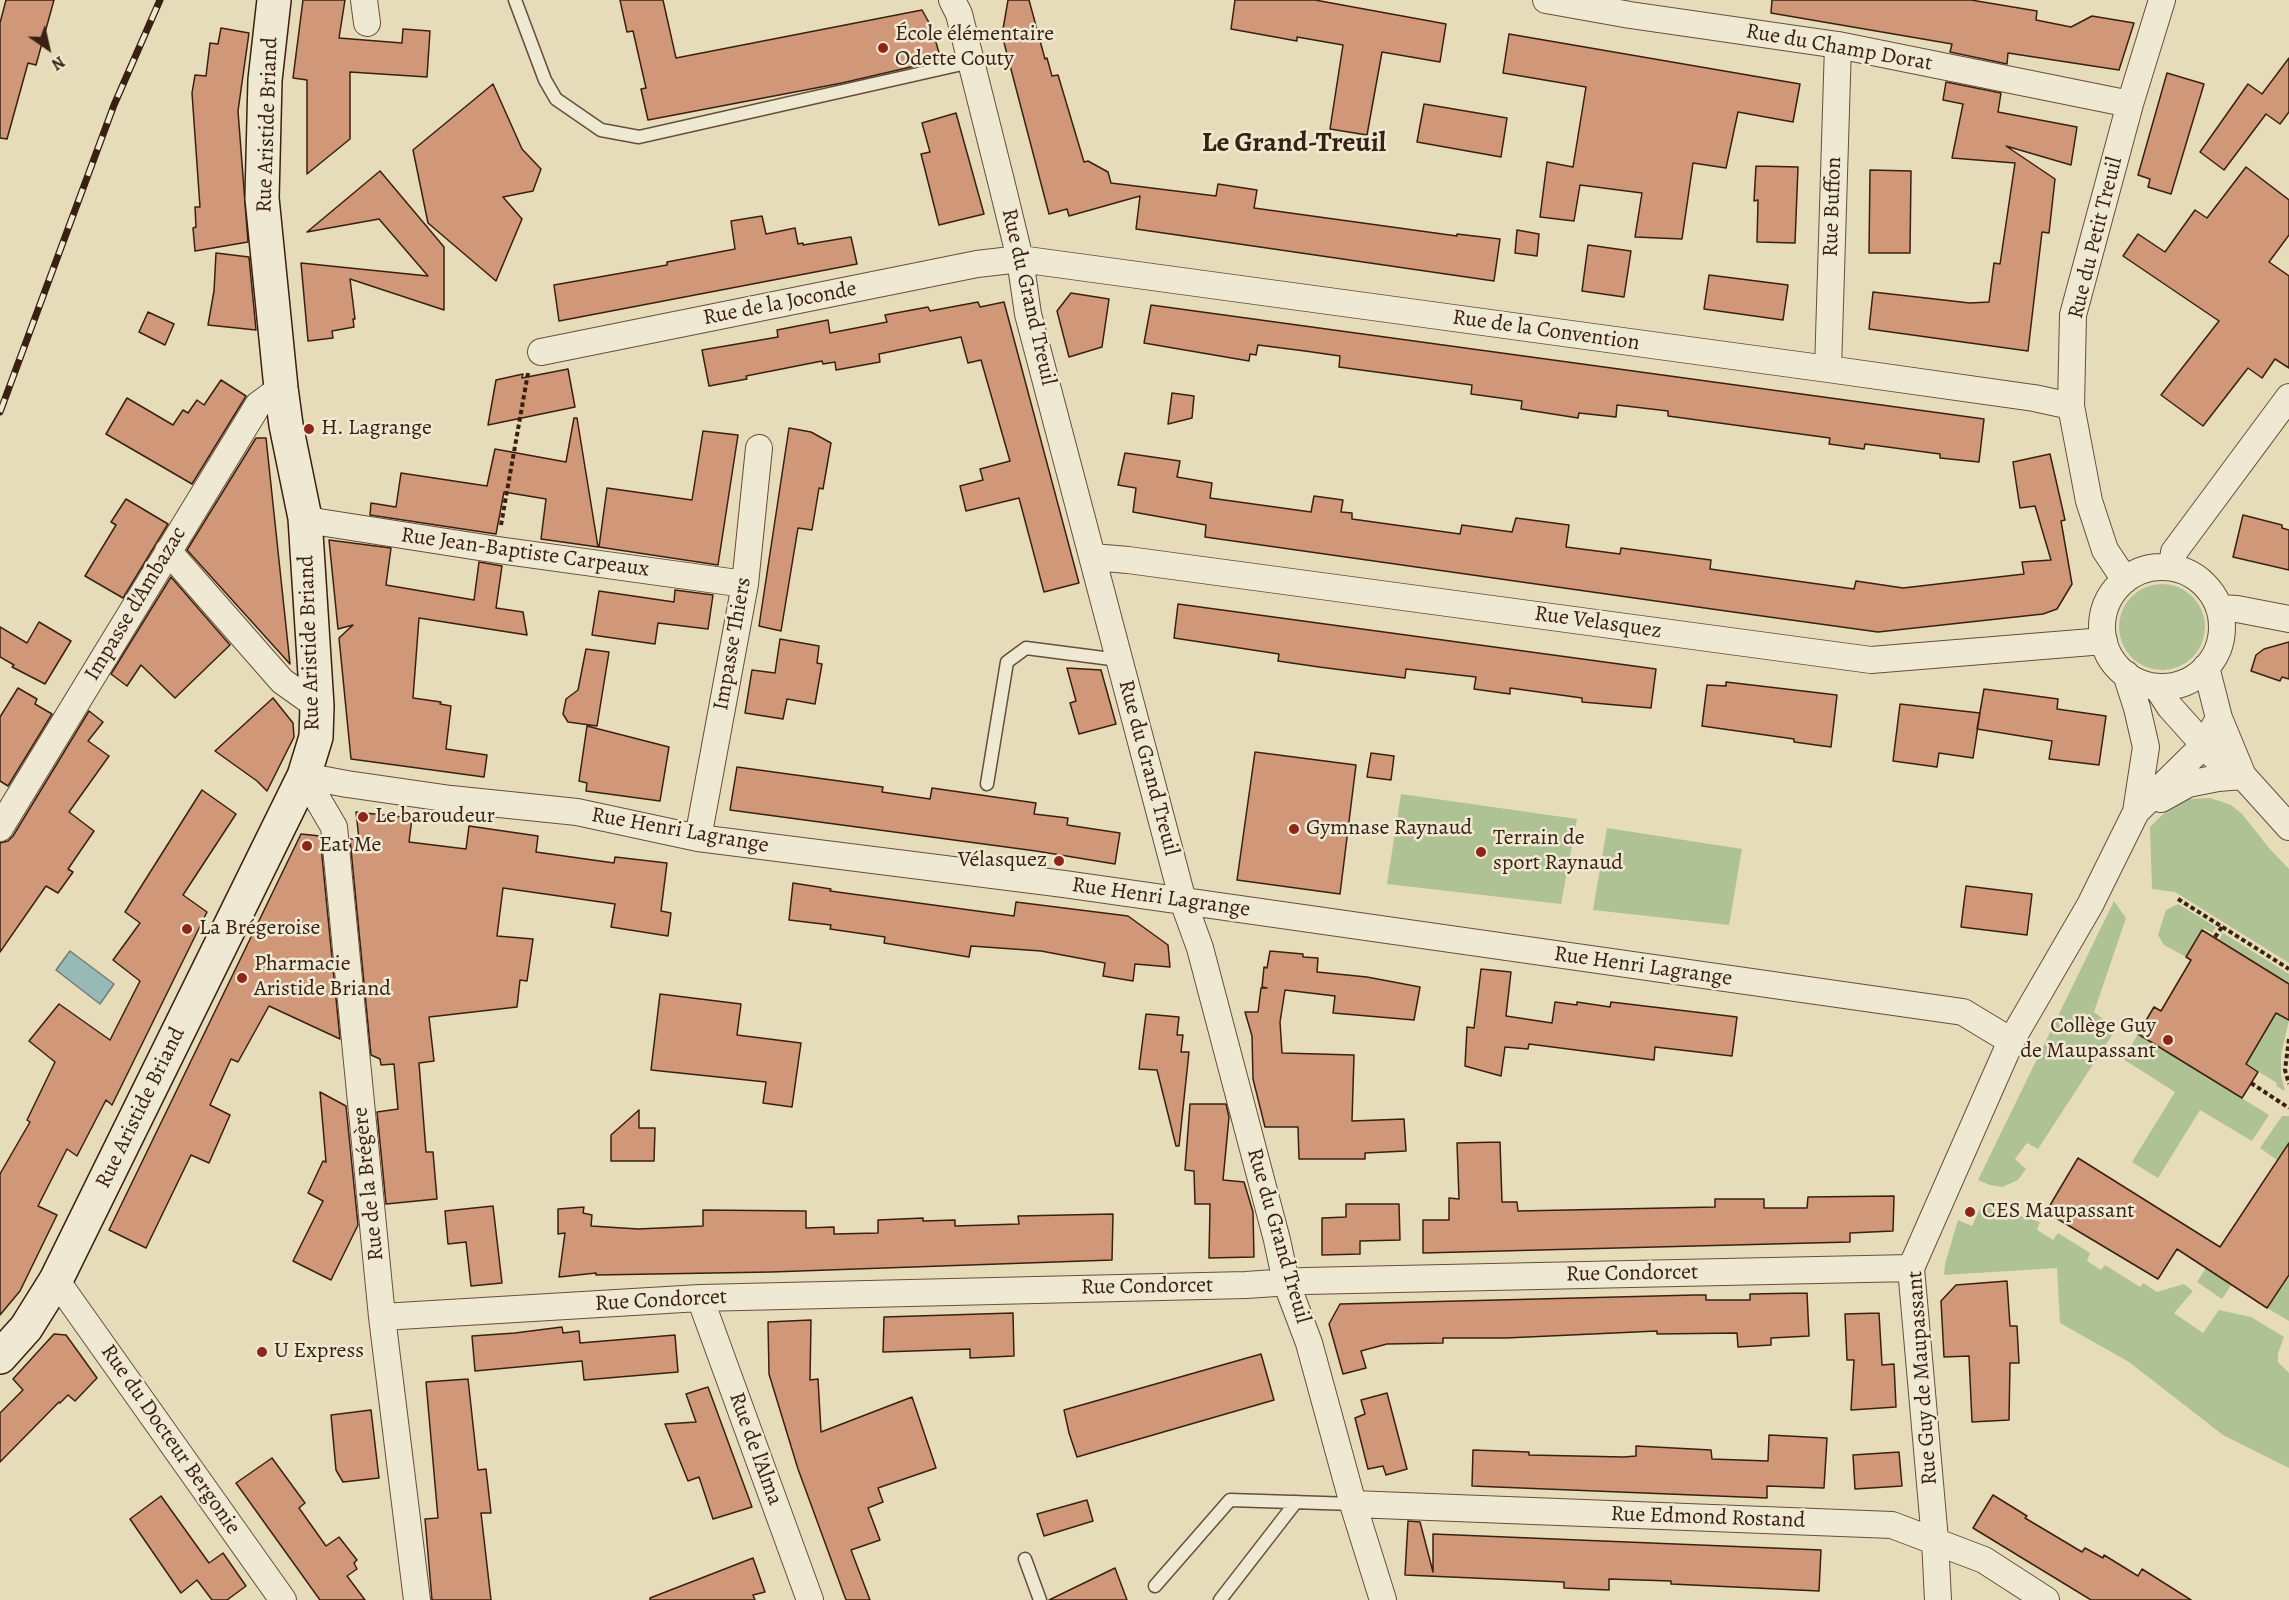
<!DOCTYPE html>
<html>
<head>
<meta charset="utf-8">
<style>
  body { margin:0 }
  #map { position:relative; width:2289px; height:1600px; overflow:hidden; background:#e7dcb9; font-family:Alegreya,serif }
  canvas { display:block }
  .north { position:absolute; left:18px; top:18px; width:60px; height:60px; -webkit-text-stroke:4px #efe8d2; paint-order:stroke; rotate:146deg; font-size:16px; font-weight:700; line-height:24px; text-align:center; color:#3a2011 }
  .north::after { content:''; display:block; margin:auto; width:21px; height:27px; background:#3a2011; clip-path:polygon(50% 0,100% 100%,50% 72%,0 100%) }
</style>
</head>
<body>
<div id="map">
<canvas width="2289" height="1600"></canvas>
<div class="north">N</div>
</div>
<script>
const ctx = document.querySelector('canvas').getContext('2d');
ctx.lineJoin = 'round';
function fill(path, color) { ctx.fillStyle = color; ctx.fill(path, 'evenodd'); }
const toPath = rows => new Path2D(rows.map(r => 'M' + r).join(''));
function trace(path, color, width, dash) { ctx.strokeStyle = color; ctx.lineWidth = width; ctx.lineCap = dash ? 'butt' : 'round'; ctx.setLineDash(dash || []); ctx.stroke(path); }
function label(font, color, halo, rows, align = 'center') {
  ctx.font = font + ' Alegreya,serif'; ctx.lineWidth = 5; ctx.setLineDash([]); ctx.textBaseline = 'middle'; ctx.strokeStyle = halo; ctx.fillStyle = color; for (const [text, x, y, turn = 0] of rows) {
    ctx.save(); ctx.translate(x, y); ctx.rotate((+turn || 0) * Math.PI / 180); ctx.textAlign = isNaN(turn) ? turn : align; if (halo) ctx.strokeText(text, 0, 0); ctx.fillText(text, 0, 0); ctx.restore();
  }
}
fill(toPath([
  '2119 627a43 43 0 1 1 86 0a43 43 0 1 1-86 0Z',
  [1401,794,1577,819,1561,904,1387,884],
  [2210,798,2231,805,2242,814,2269,848,2289,869,2289,963,2175,892,2152,889,2150,827,2172,805,2189,799],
  [1607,828,1742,849,1729,925,1593,910],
  [2114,901,2126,918,2094,1012,2116,1029,2038,1149,2027,1143,2015,1159,2026,1169,2018,1180,2002,1187,1990,1185,1978,1180],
  [2178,904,2216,927,2212,933,2203,928,2186,957,2164,945,2158,935,2166,910],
  [2223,933,2289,974,2289,984,2219,940],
  [2276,1013,2289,1020,2281,1055,2281,1075,2285,1091,2276,1086,2277,1083,2246,1064],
  [2138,1034,2269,1115,2252,1141,2200,1110,2158,1178,2132,1162,2175,1092,2123,1059],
  [2282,1116,2289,1116,2289,1159,2282,1154,2277,1160,2260,1148],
  [1982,1204,2040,1222,2037,1230,2053,1240,2058,1233,2090,1253,2087,1261,2101,1270,2105,1265,2140,1287,2143,1283,2157,1292,2184,1284,2193,1291,2174,1313,2203,1333,2219,1310,2251,1317,2284,1337,2278,1353,2278,1362,2289,1373,2289,1468,2223,1435,2129,1362,2060,1323,2057,1268,1944,1275,1945,1264,1958,1220,1972,1226],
  [2206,1268,2232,1284,2222,1299,2197,1282],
  [2289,1275,2289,1321,2267,1308]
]), '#afc294');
const water = toPath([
  [70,951,114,984,100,1004,56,970,70,951]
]);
fill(water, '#98bab7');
trace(water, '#727c75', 1.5);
const building = toPath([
  [6,0,54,0,36,65,28,63,7,139,0,138,0,23,6,0],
  [303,0,345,0,339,38,402,43,403,29,430,31,427,77,350,72,350,139,307,174,307,80,293,78,303,0],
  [620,0,663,0,676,58,922,10,932,28,941,60,842,83,648,120,641,89,646,88,633,31,627,32,620,0],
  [1008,0,1029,0,1045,59,1047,58,1052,76,1058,75,1084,162,1088,161,1108,172,1111,183,1216,196,1218,184,1257,190,1254,208,1457,236,1457,234,1500,239,1494,281,1136,229,1140,196,1069,216,1067,209,1049,214,1002,35,1008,0],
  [1235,0,1315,0,1446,24,1440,62,1382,52,1367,135,1330,129,1343,45,1297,37,1297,41,1231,29,1235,0],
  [1772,0,1971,0,2037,11,2036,20,2071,27,2092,16,2134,23,2119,70,2008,53,2007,64,1950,52,1952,44,1771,13,1772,0],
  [221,28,249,33,238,111,248,242,195,251,193,228,196,227,195,207,200,207,192,93,195,75,206,76,210,43,218,44,221,28],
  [1509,34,1800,84,1793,122,1738,112,1726,168,1693,163,1682,239,1635,237,1642,193,1580,185,1574,221,1540,217,1547,162,1573,167,1586,87,1503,73,1509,34],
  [2289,58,2289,112,2280,124,2266,114,2224,170,2200,152,2248,84,2262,94,2289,58],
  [2167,73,2204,84,2171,194,2148,187,2150,179,2138,175,2167,73],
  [1946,82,2001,93,1998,112,2077,127,2071,165,2006,146,2055,179,2049,233,2042,232,2028,351,1869,329,1873,292,1970,303,1989,302,1994,263,2000,264,2015,163,1952,158,1963,104,1943,100,1946,82],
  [493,84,522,149,541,169,533,191,503,197,522,219,496,281,428,223,413,150,493,84],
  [1424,104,1507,118,1501,157,1417,142,1424,104],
  [956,113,984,214,939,225,921,154,930,152,922,123,956,113],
  [1756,166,1798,167,1795,243,1757,242,1758,200,1754,201,1756,166],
  [2246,167,2289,200,2289,235,2269,262,2289,276,2289,368,2275,359,2262,378,2248,368,2203,426,2161,395,2219,321,2123,256,2138,234,2165,252,2195,210,2207,218,2246,167],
  [1870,170,1911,171,1910,253,1869,253,1870,170],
  [380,171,444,247,444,310,350,279,355,319,353,319,354,327,332,331,333,338,308,341,301,263,428,276,379,219,307,232,380,171],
  [762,216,766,234,795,228,798,244,803,243,803,245,851,237,857,264,559,321,554,285,667,265,667,262,735,249,731,221,762,216],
  [1517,230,1539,234,1537,256,1515,253,1517,230],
  [1588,245,1631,251,1624,297,1582,291,1588,245],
  [216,253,249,257,256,330,208,325,214,291,216,253],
  [1709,275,1788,285,1783,320,1704,309,1709,275],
  [1071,293,1109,299,1102,347,1069,357,1057,311,1071,293],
  [978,302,980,307,1004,302,1079,583,1044,592,1019,498,966,511,960,486,983,480,980,469,1010,461,981,360,968,363,961,337,879,354,880,362,836,370,835,362,823,364,822,361,746,376,747,379,709,386,702,350,778,337,777,330,828,320,830,333,887,322,885,315,928,307,930,311,978,302],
  [1151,305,1984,419,1979,462,1940,458,1940,454,1865,444,1864,449,1829,444,1830,438,1668,416,1668,411,1617,405,1616,417,1579,413,1578,418,1521,409,1522,401,1471,394,1472,385,1339,367,1340,356,1305,351,1258,345,1256,355,1250,354,1249,361,1144,343,1151,305],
  [148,312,174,324,165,345,139,332,148,312],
  [568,369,575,407,488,425,496,380,523,374,522,378,568,369],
  [221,380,246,396,192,484,106,434,127,398,173,425,183,410,188,413,197,400,204,405,221,380],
  [1172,393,1194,396,1192,418,1168,424,1172,393],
  [574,418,577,418,598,547,541,539,546,499,504,492,496,534,370,515,371,503,396,507,401,473,487,486,495,449,566,462,574,418],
  [789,428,811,432,831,443,823,489,819,488,812,530,798,528,781,631,759,626,789,428],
  [703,431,738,435,718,565,599,547,607,488,692,500,703,431],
  [256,438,266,438,290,664,187,550,256,438],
  [1125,453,1180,461,1177,477,1212,483,1210,498,1311,512,1314,496,1343,500,1341,512,1352,513,1352,519,1460,534,1462,525,1512,532,1516,518,1569,525,1566,547,1620,554,1621,548,1711,560,1710,569,1854,589,1856,581,1903,588,2024,574,2022,562,2051,560,2035,506,2020,508,2013,462,2050,454,2065,520,2061,521,2072,584,2057,609,2043,614,1878,632,1726,611,1205,537,1206,525,1133,512,1136,488,1118,485,1125,453],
  [126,499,168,524,123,598,85,576,116,525,111,522,126,499],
  [2243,515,2282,525,2282,528,2289,530,2289,570,2233,557,2243,515],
  [329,540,391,548,386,585,474,600,479,562,502,566,496,608,523,612,527,635,419,618,413,698,441,702,440,704,451,706,446,749,487,755,484,777,351,759,339,638,353,625,338,629,329,540],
  [171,577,230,645,175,698,141,665,127,686,111,674,171,577],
  [675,590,713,595,708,629,658,623,655,644,592,635,599,591,674,602,675,590],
  [1178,604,1656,669,1651,708,1582,702,1582,698,1510,688,1510,694,1474,689,1476,677,1406,669,1405,678,1319,667,1278,661,1279,654,1174,638,1178,604],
  [39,622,71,641,45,684,12,667,14,665,0,657,0,627,27,643,39,622],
  [780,639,819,646,817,663,822,664,815,704,787,699,783,719,745,713,752,670,775,673,780,639],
  [2289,642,2289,679,2282,677,2280,681,2251,671,2256,655,2264,649,2289,642],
  [586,649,609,652,597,726,568,722,563,714,566,699,578,690,586,649],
  [1067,668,1101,670,1116,724,1079,734,1070,703,1076,701,1067,668],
  [1726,682,1837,695,1831,747,1794,742,1794,739,1702,726,1707,685,1726,686,1726,682],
  [18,688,37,699,35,704,52,714,8,786,0,781,0,717,18,688],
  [1984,689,2058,699,2057,709,2106,716,2099,765,2049,759,2052,741,1977,729,1984,689],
  [273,698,293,723,294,737,267,791,257,781,215,751,273,698],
  [1900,704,1980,713,1973,758,1939,753,1937,767,1893,761,1900,704],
  [89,711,103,722,88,741,109,756,69,812,94,831,68,869,73,872,58,893,46,886,0,952,0,843,8,841,13,836,89,711],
  [587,726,669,747,660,801,586,791,587,783,579,781,587,726],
  [1255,752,1356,765,1340,894,1237,880,1255,752],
  [1371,753,1394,756,1391,780,1367,777,1371,753],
  [737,767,883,787,882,792,930,799,932,788,1036,803,1034,814,1068,818,1067,825,1120,833,1115,864,1036,851,730,810,737,767],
  [202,790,236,814,183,895,207,912,112,1105,106,1100,77,1156,67,1149,38,1206,57,1215,20,1291,0,1315,0,1174,30,1122,27,1120,55,1062,29,1041,59,1004,110,1040,140,981,113,960,140,923,125,912,202,790],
  [356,812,412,818,409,842,466,849,469,826,538,836,536,852,614,863,615,857,667,863,661,911,671,913,668,936,611,927,615,904,503,888,497,936,533,939,527,981,520,980,517,1007,429,1017,434,1061,419,1063,426,1152,433,1152,437,1199,386,1204,377,1112,398,1109,394,1064,381,1065,380,1059,371,1055,350,839,359,839,356,812],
  [301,834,320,836,340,1039,269,1006,238,1062,231,1059,210,1105,230,1115,209,1163,191,1155,146,1248,109,1230,301,834],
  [793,883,831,889,830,891,1014,916,1016,902,1128,916,1168,945,1170,967,1135,964,1133,981,1103,976,1105,963,1041,951,971,946,969,957,884,943,885,937,830,929,831,925,789,920,793,883],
  [1966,886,2032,894,2027,935,1961,927,1966,886],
  [2202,930,2289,984,2289,1020,2276,1013,2246,1064,2258,1072,2242,1098,2138,1034,2154,1007,2161,1011,2191,960,2186,957,2202,930],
  [1270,951,1303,954,1303,957,1318,958,1317,972,1367,977,1420,987,1414,1020,1333,1013,1335,996,1285,990,1280,1022,1282,1053,1354,1055,1352,1121,1404,1119,1406,1151,1365,1153,1365,1159,1299,1159,1298,1127,1265,1127,1253,1079,1252,1036,1245,1012,1258,1012,1261,988,1267,988,1262,987,1264,967,1267,968,1270,951],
  [1481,969,1511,972,1506,1016,1552,1023,1555,1002,1577,1005,1577,1002,1610,1007,1611,1002,1737,1017,1732,1056,1655,1047,1654,1060,1529,1044,1528,1049,1505,1047,1501,1076,1465,1066,1467,1027,1474,1028,1481,969],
  [660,994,741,1004,737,1035,801,1043,792,1107,763,1103,766,1082,651,1070,660,994],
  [1146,1014,1179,1017,1177,1035,1183,1035,1181,1052,1189,1052,1179,1146,1176,1146,1157,1070,1139,1069,1146,1014],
  [320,1092,346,1106,358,1225,331,1280,293,1261,323,1201,308,1193,323,1161,326,1162,320,1092],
  [1190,1104,1226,1104,1229,1117,1223,1180,1244,1182,1253,1212,1254,1257,1209,1258,1210,1204,1195,1204,1194,1171,1185,1170,1190,1104],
  [639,1110,639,1128,655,1128,654,1161,611,1161,611,1135,639,1110],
  [1500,1142,1502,1202,1517,1202,1518,1211,1715,1207,1715,1199,1764,1199,1764,1208,1807,1208,1808,1197,1894,1196,1893,1231,1850,1233,1850,1242,1423,1253,1423,1220,1449,1220,1449,1198,1459,1199,1457,1143,1500,1142],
  [2289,1143,2289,1275,2267,1308,2177,1249,2158,1279,2046,1212,2078,1158,2220,1247,2289,1143],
  [1346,1204,1399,1204,1400,1240,1360,1241,1360,1254,1322,1255,1322,1218,1346,1217,1346,1204],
  [493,1206,502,1283,471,1286,466,1242,448,1244,445,1211,493,1206],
  [584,1207,583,1213,592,1215,591,1226,638,1229,703,1226,703,1210,806,1211,806,1228,834,1227,834,1234,878,1233,878,1220,923,1218,923,1221,955,1220,955,1226,1019,1224,1018,1216,1113,1214,1112,1260,771,1272,596,1275,596,1273,559,1277,565,1233,558,1234,558,1209,584,1207],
  [2007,1281,2010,1326,2017,1326,2019,1363,2010,1363,2009,1420,1972,1422,1969,1356,1944,1357,1941,1301,1956,1285,2007,1281],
  [1807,1293,1809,1336,1771,1338,1771,1345,1738,1347,1737,1333,1657,1334,1657,1331,1506,1338,1443,1338,1443,1343,1387,1344,1361,1351,1366,1368,1343,1374,1329,1324,1340,1304,1695,1295,1706,1295,1706,1300,1750,1300,1750,1294,1807,1293],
  [1013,1313,1014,1356,970,1358,970,1349,883,1352,884,1317,1013,1313],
  [1879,1313,1882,1365,1894,1364,1896,1407,1851,1410,1854,1360,1847,1360,1845,1314,1879,1313],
  [811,1320,810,1380,818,1379,821,1432,912,1397,936,1468,878,1488,883,1502,868,1508,880,1540,851,1550,870,1600,846,1600,798,1469,769,1374,768,1322,811,1320],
  [562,1327,563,1333,579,1331,580,1343,675,1335,678,1372,584,1380,582,1361,475,1371,472,1336,515,1333,562,1327],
  [54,1334,66,1335,97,1378,75,1401,68,1395,60,1403,59,1402,0,1462,0,1413,23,1390,13,1379,54,1334],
  [1261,1354,1274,1400,1077,1457,1069,1433,1064,1410,1261,1354],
  [468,1379,478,1470,486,1469,491,1513,481,1513,491,1600,432,1600,425,1519,438,1518,426,1382,468,1379],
  [708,1387,752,1507,713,1519,699,1477,688,1481,665,1424,696,1422,686,1394,708,1387],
  [1387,1393,1407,1469,1386,1475,1383,1466,1368,1469,1355,1418,1365,1414,1361,1400,1387,1393],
  [371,1410,379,1478,343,1482,336,1470,331,1415,371,1410],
  [1769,1435,1827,1438,1824,1488,1767,1486,1767,1498,1472,1486,1473,1450,1529,1452,1529,1455,1624,1457,1636,1456,1636,1446,1711,1450,1712,1459,1768,1461,1769,1435],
  [1899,1452,1902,1486,1855,1489,1853,1455,1899,1452],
  [272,1458,305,1503,299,1508,326,1546,339,1537,357,1560,354,1563,357,1569,347,1576,365,1600,320,1600,236,1483,272,1458],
  [1993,1495,2027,1516,2025,1518,2082,1552,2085,1548,2103,1558,2104,1555,2138,1576,2142,1569,2191,1600,2091,1600,1973,1528,1993,1495],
  [161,1496,209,1563,223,1553,246,1586,227,1600,212,1600,197,1580,181,1593,130,1519,161,1496],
  [1087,1500,1093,1521,1044,1536,1037,1514,1087,1500],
  [1408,1521,1420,1522,1433,1572,1433,1534,1821,1550,1819,1591,1671,1584,1671,1581,1609,1579,1609,1590,1564,1588,1564,1582,1405,1575,1408,1521],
  [753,1558,765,1592,753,1595,755,1600,650,1600,650,1598,753,1558],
  [1115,1568,1127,1600,1049,1600,1115,1568]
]);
fill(building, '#d09778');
trace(building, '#3a2011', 1.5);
const lane = toPath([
  [515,0,545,80,556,99,601,130,639,137,971,62],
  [987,784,1007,662,1026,648,1119,660],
  [1025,1559,1040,1600],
  [1155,1586,1230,1500,1353,1504],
  [1220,1600,1296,1502]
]);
const street = toPath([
  [364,0,367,23],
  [952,0,959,14,1002,185,1020,259,1028,314,1183,901,1200,948,1277,1240,1286,1282,1309,1343,1353,1504,1383,1600],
  [1546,0,1630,15,1838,45,2130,104],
  [541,352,977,264,1020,259,1828,369,2034,398,2071,406],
  [1828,369,1838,45],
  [305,518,319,522,498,550,745,584],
  [168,551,282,681,317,706],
  [1093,557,1128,560,1871,660,2104,641],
  [2172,567,2174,552,2289,397],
  '2102 627a60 60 0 1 1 120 0a60 60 0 1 1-120 0Z',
  [2125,580,2105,550,2089,501,2071,406,2073,315,2130,104,2162,0],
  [2219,608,2237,609,2289,619],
  [2206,667,2219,718,2243,776,2289,827],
  [2157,687,2170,707,2214,756],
  [304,776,347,784,451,799,577,812,698,838,1064,884,1963,1012,2011,1041],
  [304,776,334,827,382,1317,417,1600],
  [2161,799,2188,784,2218,778,2243,776],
  [2136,812,2204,745,2219,718],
  [0,828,258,405,281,388],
  [698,838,745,584,759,448],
  [56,1280,283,1600],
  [700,1298,810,1600],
  [382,1317,700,1298,1246,1285,1305,1281,1911,1268],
  [1353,1504,1892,1525,1984,1560,2046,1600],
  [1938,1600,1935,1540,1911,1268,2011,1041,2090,905,2136,812,2146,747,2137,708,2126,674]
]);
const secondary = toPath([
  [0,1357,26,1328,56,1280,304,776,316,737,317,706,305,518,286,425,281,388,262,198,265,80,274,0]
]);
trace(lane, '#654f3b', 15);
trace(street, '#654f3b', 28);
trace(secondary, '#3a2011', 36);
trace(toPath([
  [501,525,528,373],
  [2178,899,2289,969],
  [2215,937,2222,927],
  [2289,1039,2285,1070,2289,1084],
  [2251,1083,2289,1108]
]), '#3a2011', 4, [4.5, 3]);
trace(lane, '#efe8d2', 12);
trace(street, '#efe8d2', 26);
trace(secondary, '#efe8d2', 33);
const rail = toPath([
  [0,412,114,105,160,0]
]);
trace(rail, '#3a2011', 7);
trace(rail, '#efe8d2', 4.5, [14]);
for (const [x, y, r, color] of [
  [883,48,6,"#8f2418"],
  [309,429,6,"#8f2418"],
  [363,817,6,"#8f2418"],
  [1294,829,6,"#8f2418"],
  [307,846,6,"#8f2418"],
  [1481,852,6,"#8f2418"],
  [1059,861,6,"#8f2418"],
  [187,929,6,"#8f2418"],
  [242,978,6,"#8f2418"],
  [2168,1040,6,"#8f2418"],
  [1970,1212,6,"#8f2418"],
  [262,1352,6,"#8f2418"]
]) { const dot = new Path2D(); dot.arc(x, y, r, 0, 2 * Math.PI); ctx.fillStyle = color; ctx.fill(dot); trace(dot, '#efe8d2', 2); }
label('22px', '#3a2011', '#efe8d2', [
  ["École élémentaire",895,35],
  ["Odette Couty",895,60],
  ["H. Lagrange",321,429],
  ["Le baroudeur",375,817],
  ["Gymnase Raynaud",1306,829],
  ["Terrain de",1493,839],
  ["sport Raynaud",1493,864],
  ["Eat Me",319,846],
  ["Vélasquez",1047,861,"right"],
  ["La Brégeroise",199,929],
  ["Pharmacie",254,965],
  ["Aristide Briand",254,990],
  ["Collège Guy",2156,1027,"right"],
  ["de Maupassant",2156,1052,"right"],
  ["CES Maupassant",1982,1212],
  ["U Express",274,1352]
], 'left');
label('22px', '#3a2011', '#efe8d2', [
  ["Rue du Champ Dorat",1839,48,10],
  ["Rue Aristide Briand",268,125,-88],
  ["Rue Buffon",1833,207,-88],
  ["Rue du Petit Treuil",2096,238,-76],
  ["Rue du Grand Treuil",1028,297,77],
  ["Rue de la Joconde",780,304,-11],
  ["Rue de la Convention",1546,331,8],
  ["Rue Jean-Baptiste Carpeaux",525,553,8],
  ["Impasse d'Ambazac",136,604,-59],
  ["Rue Velasquez",1598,623,8],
  ["Rue Aristide Briand",310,643,-92],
  ["Impasse Thiers",733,644,-80],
  ["Rue du Grand Treuil",1148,768,75],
  ["Rue Henri Lagrange",680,831,10],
  ["Rue Henri Lagrange",1161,898,8],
  ["Rue Henri Lagrange",1643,967,8],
  ["Rue Aristide Briand",141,1108,-64],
  ["Rue de la Brégère",369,1184,-96],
  ["Rue du Grand Treuil",1278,1236,74],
  ["Rue Condorcet",1632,1274,-1],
  ["Rue Condorcet",1147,1287,-1],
  ["Rue Condorcet",661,1301,-3],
  ["Rue Guy de Maupassant",1923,1378,-94],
  ["Rue du Docteur Bergonie",170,1440,55],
  ["Rue de l'Alma",755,1449,70],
  ["Rue Edmond Rostand",1708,1518,2]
]);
label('bold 28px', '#3a2011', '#efe8d2', [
  ["Le Grand-Treuil",1294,144]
]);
</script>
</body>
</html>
